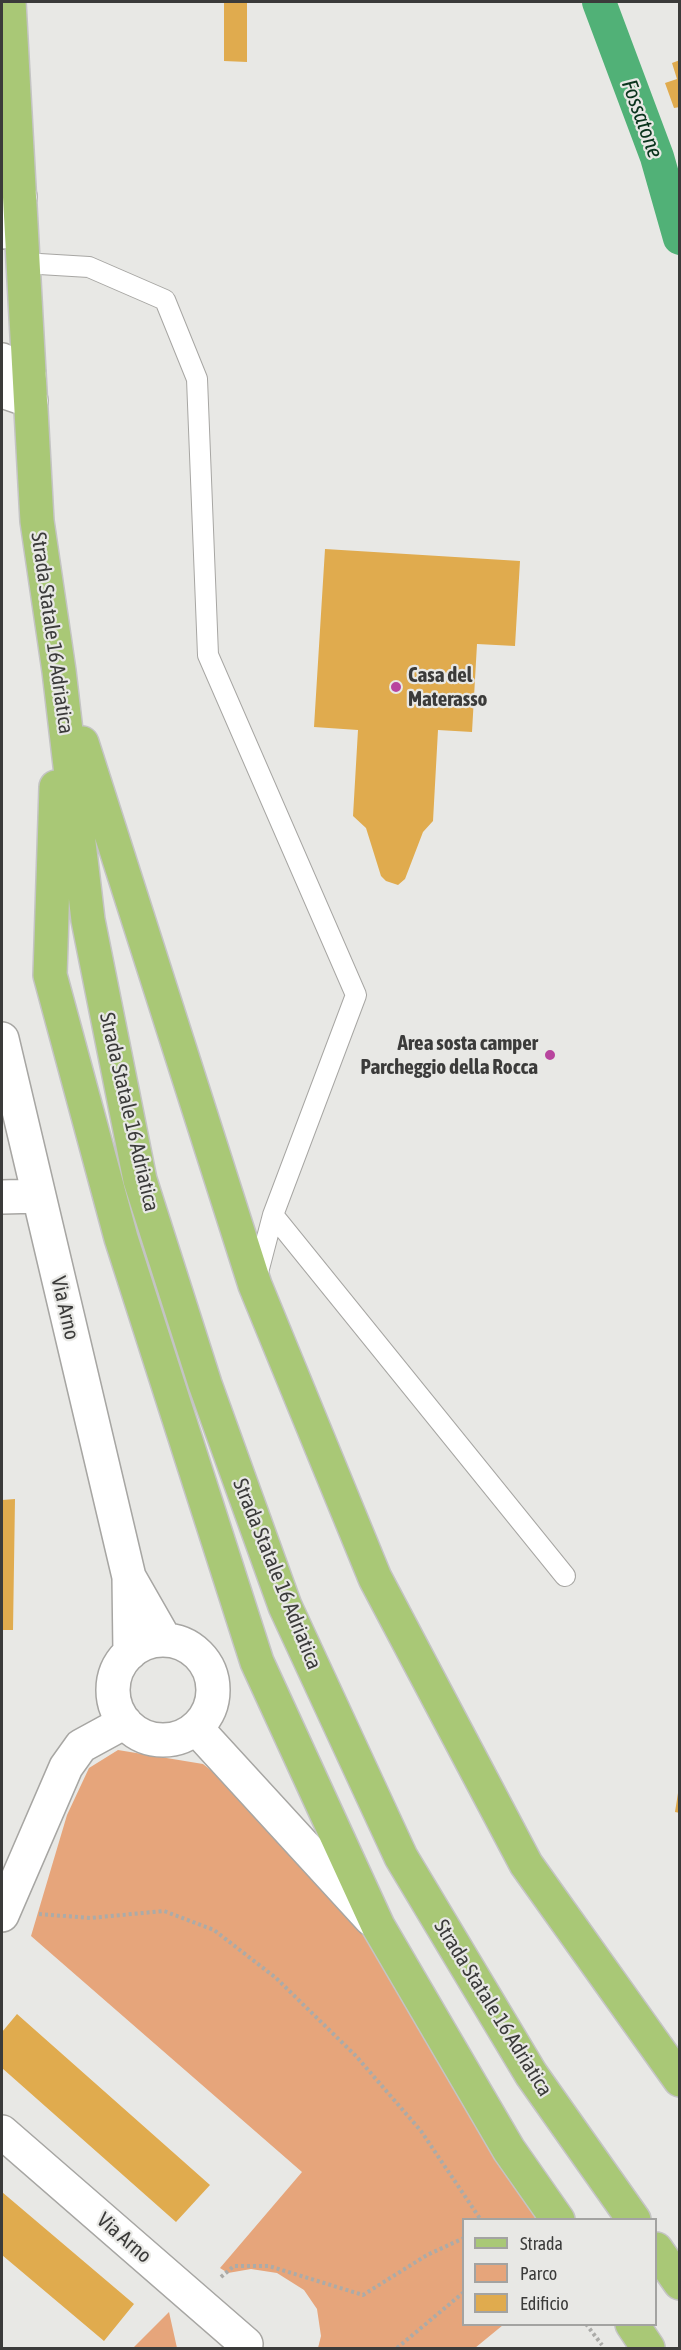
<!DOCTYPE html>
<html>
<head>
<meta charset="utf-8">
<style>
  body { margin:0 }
  #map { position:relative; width:681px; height:2350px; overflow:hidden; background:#e8e8e5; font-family:"Asap Condensed",sans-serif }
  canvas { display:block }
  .frame { position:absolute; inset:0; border:3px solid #3b3b3a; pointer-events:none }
  .legend { position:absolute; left:462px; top:2218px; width:195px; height:108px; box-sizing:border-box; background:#e8e8e5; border:2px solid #a3a3a1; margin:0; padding:8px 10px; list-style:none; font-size:18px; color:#3b3b3a }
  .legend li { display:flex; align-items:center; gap:12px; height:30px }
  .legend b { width:30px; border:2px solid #a3a3a1 }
</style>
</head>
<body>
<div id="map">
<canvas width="681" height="2350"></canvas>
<div class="frame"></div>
<ul class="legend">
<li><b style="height:8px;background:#a9c876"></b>Strada</li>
<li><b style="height:16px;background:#e6a57b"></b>Parco</li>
<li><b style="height:16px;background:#e0ab4e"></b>Edificio</li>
</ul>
</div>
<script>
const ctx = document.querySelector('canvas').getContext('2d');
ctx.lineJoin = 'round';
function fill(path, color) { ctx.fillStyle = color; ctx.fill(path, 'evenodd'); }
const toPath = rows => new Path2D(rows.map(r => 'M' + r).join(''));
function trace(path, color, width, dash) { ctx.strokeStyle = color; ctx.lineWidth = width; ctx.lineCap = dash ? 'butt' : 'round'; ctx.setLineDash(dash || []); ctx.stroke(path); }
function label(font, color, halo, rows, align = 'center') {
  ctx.font = font + ' "Asap Condensed",sans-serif'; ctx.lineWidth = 4.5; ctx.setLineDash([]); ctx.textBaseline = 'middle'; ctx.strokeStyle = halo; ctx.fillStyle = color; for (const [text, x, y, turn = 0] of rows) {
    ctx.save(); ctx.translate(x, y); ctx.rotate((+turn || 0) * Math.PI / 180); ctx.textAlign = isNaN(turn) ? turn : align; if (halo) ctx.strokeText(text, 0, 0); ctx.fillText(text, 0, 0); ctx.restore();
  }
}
fill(toPath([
  [118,1750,203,1764,231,1786,378,1944,539,2219,464,2220,464,2324,503,2325,475,2348,318,2348,321,2336,317,2309,304,2290,277,2273,251,2269,228,2273,220,2268,302,2172,31,1936,67,1815,89,1768],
  [169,2312,177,2348,133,2348]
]), '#e6a57b');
trace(toPath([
  [599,2,657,157,680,238]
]), '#51b177', 34);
fill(toPath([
  [224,2,247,2,247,62,224,61],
  [680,60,680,107,674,108,665,83,677,79,672,63],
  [325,549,520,561,515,646,477,644,472,732,438,730,433,821,423,832,405,879,398,885,386,881,381,876,366,828,353,816,358,730,314,727],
  [15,1499,13,1630,2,1630,2,1500],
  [678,1793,680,1793,680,1813,675,1812],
  [17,2014,210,2185,176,2222,2,2068,2,2032],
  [2,2192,134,2304,104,2341,2,2255]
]), '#e0ab4e');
const service = toPath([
  [23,263,89,267,165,300,197,379,208,655,356,995,273,1215,256,1280],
  [273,1215,565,1576]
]);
const minor = toPath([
  [2,232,20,197],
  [2,360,29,375],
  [2,391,31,401],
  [2,1039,129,1577],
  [2,1197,39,1196],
  '113 1690a50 50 0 1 1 100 0a50 50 0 1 1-100 0Z',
  [130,1653,129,1577,165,1640],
  [196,1728,371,1919],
  [2,1915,66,1767,81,1746,125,1722],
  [2,2132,246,2344]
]);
const primary = toPath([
  [9,2,37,521,59,671,88,920,140,1180,205,1384,285,1606,401,1857,531,2074,634,2220],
  [82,743,255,1285,375,1578,526,1864,680,2080],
  [56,787,50,975,121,1238,257,1662,378,1926,509,2150,558,2220],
  [656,2249,680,2283],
  [632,2324,648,2348]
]);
trace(service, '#a7a6a3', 22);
trace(minor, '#a7a6a3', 36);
trace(primary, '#c4c4c4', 36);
trace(toPath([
  [39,1914,90,1918,164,1911,214,1930,276,1978,356,2056,421,2131,481,2220],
  [221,2277,234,2266,269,2266,363,2295,427,2255,464,2238],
  [586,2324,602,2345],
  [397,2348,464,2292]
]), '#ababa8', 4, [3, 3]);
trace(service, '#fff', 20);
trace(minor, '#fff', 33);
trace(primary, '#a9c876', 33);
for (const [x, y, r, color] of [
  [396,687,6,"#b8459e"],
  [550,1055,6,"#b8459e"]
]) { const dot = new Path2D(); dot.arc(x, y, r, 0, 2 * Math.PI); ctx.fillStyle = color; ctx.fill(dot); trace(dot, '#e8e8e5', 2); }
label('21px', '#3b3b3a', '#e8e8e5', [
  ["Strada Statale 16 Adriatica",52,633,82],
  ["Strada Statale 16 Adriatica",129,1112,77],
  ["Via Arno",65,1308,77],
  ["Strada Statale 16 Adriatica",277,1574,68],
  ["Strada Statale 16 Adriatica",493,2008,58],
  ["Via Arno",124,2238,41]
]);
label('bold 21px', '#3b3b3a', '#e8e8e5', [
  ["Casa del",408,675],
  ["Materasso",408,699],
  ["Area sosta camper",538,1043,"right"],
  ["Parcheggio della Rocca",538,1067,"right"]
], 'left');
label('italic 22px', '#09331c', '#e8e8e5', [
  ["Fossatone",642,119,70]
]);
</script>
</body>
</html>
